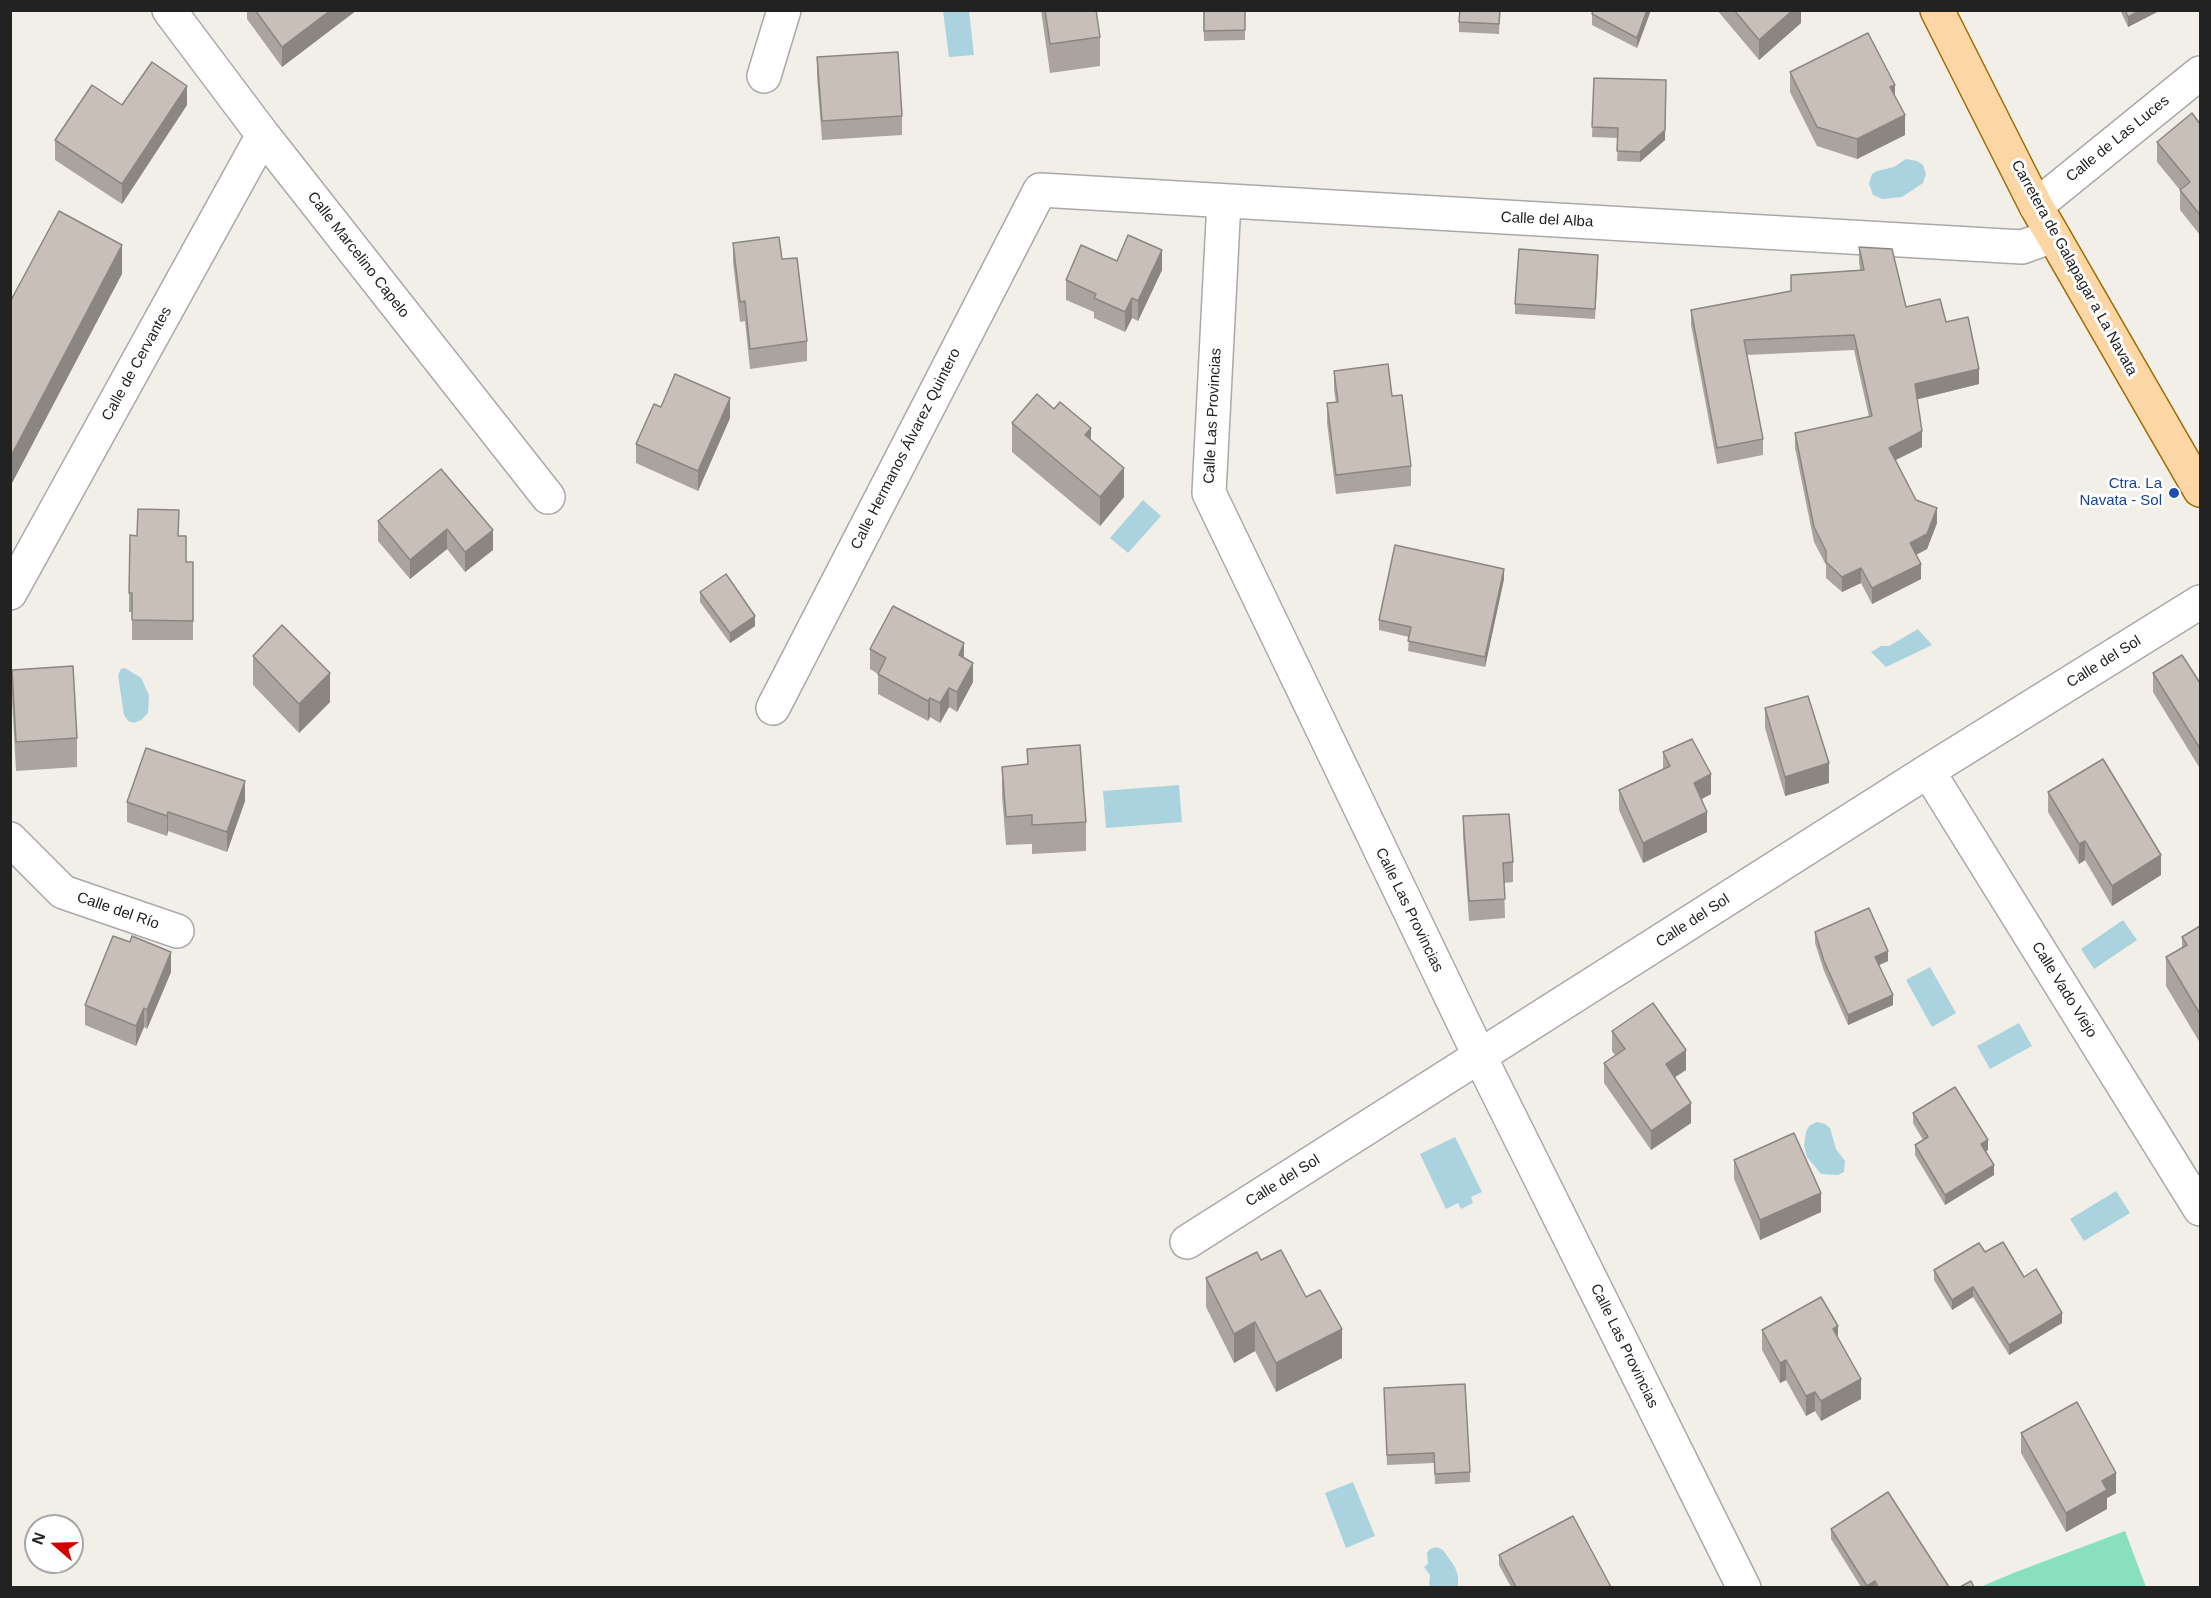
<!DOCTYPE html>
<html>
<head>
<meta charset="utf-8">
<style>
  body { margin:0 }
  #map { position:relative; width:2211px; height:1598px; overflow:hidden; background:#f2efe9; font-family:Helvetica,sans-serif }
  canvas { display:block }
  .frame { position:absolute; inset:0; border:12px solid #222; pointer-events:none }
  .north { position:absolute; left:24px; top:1514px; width:60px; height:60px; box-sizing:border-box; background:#fff; border:2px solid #a7a7a7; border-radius:50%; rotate:290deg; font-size:16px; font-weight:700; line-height:24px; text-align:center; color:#222 }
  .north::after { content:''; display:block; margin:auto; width:21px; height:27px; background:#d40000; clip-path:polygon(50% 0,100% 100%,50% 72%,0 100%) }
</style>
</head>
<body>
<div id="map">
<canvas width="2211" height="1598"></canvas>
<div class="frame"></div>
<div class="north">N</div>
</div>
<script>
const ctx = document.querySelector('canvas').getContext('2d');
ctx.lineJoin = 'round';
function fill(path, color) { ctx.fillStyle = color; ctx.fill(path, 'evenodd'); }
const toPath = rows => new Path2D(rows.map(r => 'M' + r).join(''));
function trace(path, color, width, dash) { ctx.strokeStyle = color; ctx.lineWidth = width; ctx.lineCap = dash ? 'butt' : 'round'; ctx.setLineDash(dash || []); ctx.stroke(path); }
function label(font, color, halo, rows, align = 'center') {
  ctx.font = font + ' Helvetica,sans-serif'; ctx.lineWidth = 6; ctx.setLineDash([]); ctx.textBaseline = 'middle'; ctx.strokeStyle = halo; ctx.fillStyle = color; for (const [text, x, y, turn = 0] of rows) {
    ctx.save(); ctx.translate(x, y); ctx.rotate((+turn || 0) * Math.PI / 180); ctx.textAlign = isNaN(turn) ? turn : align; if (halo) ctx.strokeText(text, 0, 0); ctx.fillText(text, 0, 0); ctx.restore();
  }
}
fill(toPath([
  [2125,1531,2146,1587,1980,1587,2016,1572]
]), '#88e0be');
fill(toPath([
  [943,11,969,11,974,55,949,57],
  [1906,159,1917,161,1923,165,1926,174,1923,183,1902,197,1882,199,1873,195,1869,184,1872,174,1877,171,1894,167],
  [1143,500,1161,516,1128,553,1110,538],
  [1918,629,1932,645,1886,667,1871,652,1881,646,1889,646],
  [125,668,141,678,149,695,148,713,141,720,134,723,128,721,124,715,118,675,121,669],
  [1179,785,1182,822,1106,828,1103,791],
  [2123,920,2137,940,2094,969,2081,949],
  [1930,967,1956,1013,1932,1027,1906,980],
  [2019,1023,2032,1046,1990,1069,1977,1046],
  [1817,1122,1825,1124,1830,1128,1836,1149,1845,1161,1844,1172,1838,1175,1821,1174,1807,1157,1804,1145,1806,1132,1809,1126],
  [1455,1137,1482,1192,1471,1197,1473,1203,1461,1209,1458,1203,1446,1209,1420,1154],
  [2116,1191,2130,1213,2084,1241,2070,1219],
  [1353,1482,1375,1536,1346,1548,1325,1493],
  [1437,1547,1443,1550,1455,1567,1458,1576,1458,1587,1429,1587,1430,1575,1424,1567,1428,1564,1427,1553,1430,1549]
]), '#aad3df');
const minor = toPath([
  [169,10,263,135,548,497],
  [764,76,784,10],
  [1224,201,1209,493,1480,1057,1744,1588],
  [2036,206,2200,73],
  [10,593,263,135],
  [773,708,1040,190,2022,247,2053,236],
  [1928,771,2200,1209],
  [10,839,63,892,177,931],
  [1187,1242,1928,771,2200,602]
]);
const major = toPath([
  [1937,10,2036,206,2200,490]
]);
trace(minor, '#a9a9a9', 36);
trace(major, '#a06b00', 36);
trace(minor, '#fff', 33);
trace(major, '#fcd6a4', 33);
fill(toPath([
  [247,10,357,10,282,67,247,19],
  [1041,10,1096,10,1100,37,1100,66,1050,73],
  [1203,10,1245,10,1245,40,1204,41],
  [1500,10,1499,34,1459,32,1459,22],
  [1593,10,1651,10,1637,48,1592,25,1592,14],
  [1717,10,1801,10,1801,23,1759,60],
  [2120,10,2161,10,2128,27],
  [817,57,902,116,902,135,822,140,817,77],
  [1790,72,1895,96,1905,135,1857,159,1817,146,1790,92],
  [1594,78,1665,140,1640,162,1617,161,1618,138,1592,137],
  [122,105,187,105,122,204,55,160,55,140],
  [2200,124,2200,235,2180,210,2180,190,2157,162,2157,142],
  [733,243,782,259,807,341,807,361,750,369,745,321,740,322,733,262],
  [1859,247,1906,307,1946,322,1979,384,1917,399,1922,447,1896,460,1916,500,1937,523,1927,549,1916,555,1921,579,1872,604,1861,583,1842,592,1826,578,1826,565,1814,542,1795,448,1795,433,1869,417,1854,350,1747,355,1763,439,1763,455,1717,464,1691,325,1691,310,1791,291,1791,275,1860,270,1859,262],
  [1117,261,1162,270,1138,321,1132,318,1125,332,1094,318,1094,312,1066,300,1066,280],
  [1598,265,1595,319,1515,314,1515,304],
  [1334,371,1411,466,1411,486,1336,494,1327,423,1327,403,1336,403,1334,390],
  [730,418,698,491,636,463,636,444],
  [1012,423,1124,497,1100,526,1012,452],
  [441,469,493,550,465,572,447,549,410,579,378,541,378,521],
  [179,536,186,562,193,562,193,640,132,640,132,612,129,612,129,593],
  [1504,579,1485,667,1408,651,1409,637,1379,630,1379,620],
  [700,592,755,626,730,643,700,602],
  [870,649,964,658,973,682,957,712,949,707,940,723,930,717,928,721,878,694,878,674,870,669],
  [253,656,330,702,299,733,253,685],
  [12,670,77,738,77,767,16,771,12,699],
  [2153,673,2200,683,2199,767,2153,692],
  [1765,708,1829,783,1785,796,1765,728],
  [1027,749,1086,822,1086,851,1032,854,1032,844,1006,845,1002,796,1002,767,1027,765],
  [1663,752,1711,794,1701,799,1707,832,1643,863,1619,810,1619,790,1663,769],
  [2048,792,2161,875,2112,906,2085,860,2079,864,2048,812],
  [245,801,227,852,168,831,167,836,127,822,127,802],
  [1463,816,1513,862,1513,882,1504,883,1505,918,1469,921,1463,836],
  [2200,926,2200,1043,2166,986,2166,957,2182,948,2182,937],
  [1815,932,1888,961,1879,965,1893,1005,1848,1025,1824,971,1815,943],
  [171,972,147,1029,144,1027,136,1046,85,1025,85,1005],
  [1612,1031,1686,1070,1675,1077,1691,1123,1651,1150,1604,1083,1604,1063,1615,1055,1612,1051],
  [1913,1113,1988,1150,1986,1151,1994,1175,1945,1205,1915,1155,1915,1145,1923,1140,1913,1123],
  [1734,1160,1821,1212,1760,1240,1734,1179],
  [1985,1252,2024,1277,2062,1323,2009,1355,1973,1297,1952,1310,1934,1280,1934,1270],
  [1261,1260,1306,1297,1342,1358,1276,1392,1255,1351,1234,1363,1206,1307,1206,1278],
  [1762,1330,1838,1337,1861,1399,1821,1421,1815,1411,1806,1416,1786,1380,1780,1383,1762,1350],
  [1384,1388,1470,1472,1470,1482,1435,1484,1434,1463,1387,1465],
  [2021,1433,2116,1493,2107,1498,2107,1509,2066,1532,2021,1453],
  [1831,1529,1949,1587,1861,1587,1831,1539],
  [1499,1555,1611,1587,1511,1587,1499,1565]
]), '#aba49e');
fill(toPath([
  [331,10,357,10,282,67,282,47],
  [1647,10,1651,10,1637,48,1637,38],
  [1793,10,1801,10,1801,23,1759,60,1759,40],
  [2141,10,2161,10,2128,27,2128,17],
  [1895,85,1895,105,1890,87],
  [187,86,187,105,122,204,122,184],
  [1666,90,1665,140,1640,162,1640,152],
  [1905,115,1905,135,1857,159,1857,139],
  [122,245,122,274,10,487,10,458],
  [1162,250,1162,270,1138,321,1138,301],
  [1132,298,1132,318,1125,332,1125,312],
  [1979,369,1979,384,1915,400,1915,384],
  [730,398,730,418,698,491,698,471],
  [1091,428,1091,457,1085,435],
  [1922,431,1922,447,1889,463,1889,448],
  [1124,468,1124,497,1100,526,1100,497],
  [1937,508,1937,523,1927,549,1910,558,1910,543],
  [447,529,447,549,410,579,410,560],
  [493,530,493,550,465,572,465,552],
  [1921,564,1921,579,1872,604,1872,588],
  [1861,568,1861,583,1842,592,1842,577],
  [1504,569,1504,579,1485,667,1485,657],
  [755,616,755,626,730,643,730,633],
  [964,643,964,663,959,655],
  [973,663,973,682,957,712,957,692],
  [330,673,330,702,299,733,299,704],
  [949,688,949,707,940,723,940,703],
  [930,698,930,717,928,721,928,701],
  [2200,746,2200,766,2199,767,2199,747],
  [1829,763,1829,783,1785,796,1785,777],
  [1711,774,1711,794,1694,803,1694,783],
  [245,781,245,801,227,852,227,832],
  [168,812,168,831,167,836,167,816],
  [1707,812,1707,832,1643,863,1643,843],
  [2085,841,2085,860,2079,864,2079,844],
  [2161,855,2161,875,2112,906,2112,886],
  [1888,951,1888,961,1875,967,1875,957],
  [171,952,171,972,147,1029,147,1010],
  [1893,995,1893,1005,1848,1025,1848,1015],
  [144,1008,144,1027,136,1046,136,1026],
  [1686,1050,1686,1070,1666,1083,1666,1064],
  [1691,1103,1691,1123,1651,1150,1651,1131],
  [1988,1140,1988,1150,1981,1154,1981,1144],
  [1994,1165,1994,1175,1945,1205,1945,1195],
  [1821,1193,1821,1212,1760,1240,1760,1220],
  [1973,1287,1973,1297,1952,1310,1952,1300],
  [2062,1313,2062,1323,2009,1355,2009,1345],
  [1255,1322,1255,1351,1234,1363,1234,1334],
  [1838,1326,1838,1346,1833,1329],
  [1342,1329,1342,1358,1276,1392,1276,1363],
  [1786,1360,1786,1380,1780,1383,1780,1363],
  [1861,1379,1861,1399,1821,1421,1821,1401],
  [1815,1392,1815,1411,1806,1416,1806,1396],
  [2116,1473,2116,1493,2107,1498,2107,1509,2066,1532,2066,1513,2102,1481],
  [1875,1581,1875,1587,1867,1587,1867,1586]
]), '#8b8681');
const building = toPath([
  [255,10,331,10,282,47,255,10],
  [1045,10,1096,10,1100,37,1050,44,1045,10],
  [1204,10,1245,10,1245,30,1204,31,1204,10],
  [1460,10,1500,10,1499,24,1459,22,1460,10],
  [1593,10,1647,10,1637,38,1592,14,1593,10],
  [1734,10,1793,10,1759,40,1734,10],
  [2125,10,2141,10,2128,17,2125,10],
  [1868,33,1895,85,1890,87,1905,115,1857,139,1817,127,1790,72,1868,33],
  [898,52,902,116,822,121,817,57,898,52],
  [152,62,187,86,122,184,55,140,92,85,122,105,152,62],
  [1594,78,1666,80,1665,130,1640,152,1617,151,1618,128,1592,127,1594,78],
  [2192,113,2200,124,2200,215,2180,190,2190,182,2157,142,2192,113],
  [59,211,122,245,10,458,10,302,59,211],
  [1128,235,1162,250,1138,301,1132,298,1125,312,1094,298,1096,294,1066,280,1081,245,1117,261,1128,235],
  [779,237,782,259,797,258,807,341,750,349,745,301,740,302,733,243,779,237],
  [1859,247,1892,249,1906,307,1940,299,1946,322,1968,317,1979,369,1915,384,1922,431,1889,448,1916,500,1937,508,1927,534,1910,543,1921,564,1872,588,1861,568,1842,577,1826,562,1826,551,1814,527,1795,433,1872,416,1854,335,1744,340,1763,439,1717,448,1691,310,1791,291,1791,275,1864,270,1859,247],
  [1519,249,1598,255,1595,309,1515,304,1519,249],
  [1388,364,1392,396,1402,395,1411,466,1336,475,1327,403,1338,402,1334,371,1388,364],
  [675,374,730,398,698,471,636,444,654,404,661,407,675,374],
  [1037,394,1054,409,1060,402,1091,428,1085,435,1124,468,1100,497,1012,423,1037,394],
  [441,469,493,530,465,552,447,529,410,560,378,521,441,469],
  [138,509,179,510,178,536,186,536,186,562,193,562,193,621,132,620,132,593,129,593,130,535,137,536,138,509],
  [1395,545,1504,569,1485,657,1408,641,1411,627,1379,620,1395,545],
  [726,574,755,616,730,633,700,592,726,574],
  [893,606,964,643,959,655,973,663,957,692,949,688,940,703,930,698,928,701,878,674,886,658,870,649,893,606],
  [282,625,330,673,299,704,253,656,282,625],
  [2182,655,2200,683,2200,746,2199,747,2153,673,2182,655],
  [73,666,77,738,16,742,12,670,73,666],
  [1808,696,1829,763,1785,777,1765,708,1808,696],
  [1692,739,1711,774,1694,783,1707,812,1643,843,1619,790,1670,766,1663,752,1692,739],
  [1080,745,1086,822,1032,825,1032,815,1006,817,1002,767,1028,764,1027,749,1080,745],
  [146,748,245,781,227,832,168,812,167,816,127,802,146,748],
  [2103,759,2161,855,2112,886,2085,841,2079,844,2048,792,2103,759],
  [1509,814,1513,862,1503,863,1505,899,1469,901,1463,816,1509,814],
  [1869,908,1888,951,1875,957,1893,995,1848,1015,1824,961,1815,932,1869,908],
  [2200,926,2200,1014,2166,957,2187,945,2182,937,2200,926],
  [113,936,130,942,132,936,171,952,147,1010,144,1008,136,1026,85,1005,113,936],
  [1653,1003,1686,1050,1666,1064,1691,1103,1651,1131,1604,1063,1625,1049,1612,1031,1653,1003],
  [1955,1087,1988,1140,1981,1144,1994,1165,1945,1195,1915,1145,1928,1137,1913,1113,1955,1087],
  [1794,1133,1821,1193,1760,1220,1734,1160,1794,1133],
  [2003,1242,2024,1277,2036,1269,2062,1313,2009,1345,1973,1287,1952,1300,1934,1270,1979,1243,1985,1252,2003,1242],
  [1281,1250,1306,1297,1320,1290,1342,1329,1276,1363,1255,1322,1234,1334,1206,1278,1257,1252,1261,1260,1281,1250],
  [1821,1297,1838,1326,1833,1329,1861,1379,1821,1401,1815,1392,1806,1396,1786,1360,1780,1363,1762,1330,1821,1297],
  [1465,1384,1470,1472,1435,1474,1434,1453,1387,1455,1384,1388,1465,1384],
  [2077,1402,2116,1473,2102,1481,2107,1490,2066,1513,2021,1433,2077,1402],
  [1888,1492,1949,1587,1878,1587,1875,1581,1867,1586,1831,1529,1888,1492],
  [1573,1516,1611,1587,1516,1587,1499,1555,1573,1516],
  [1971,1581,1974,1587,1960,1587,1971,1581]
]);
fill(building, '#c7bfb8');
trace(building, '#8b8681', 1.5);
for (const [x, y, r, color] of [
  [2174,493,6,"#1a4fb4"]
]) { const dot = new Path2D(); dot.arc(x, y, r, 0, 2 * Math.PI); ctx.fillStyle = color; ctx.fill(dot); trace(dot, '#fff', 2); }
label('15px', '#222', '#fff', [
  ["Calle de Las Luces",2118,139,-39],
  ["Calle del Alba",1547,220,3],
  ["Calle Marcelino Capelo",358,255,52],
  ["Carretera de Galapagar a La Navata",2074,268,61],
  ["Calle de Cervantes",137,364,-61],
  ["Calle Las Provincias",1213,416,-87],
  ["Calle Hermanos Álvarez Quintero",906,449,-63],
  ["Calle del Sol",2104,662,-32],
  ["Calle Las Provincias",1409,910,64],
  ["Calle del Río",118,911,19],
  ["Calle del Sol",1693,921,-33],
  ["Calle Vado Viejo",2064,990,58],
  ["Calle del Sol",1283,1181,-32],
  ["Calle Las Provincias",1624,1346,64]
]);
label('15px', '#164399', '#fff', [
  ["Ctra. La",2162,484],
  ["Navata - Sol",2162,501]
], 'right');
</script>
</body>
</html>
